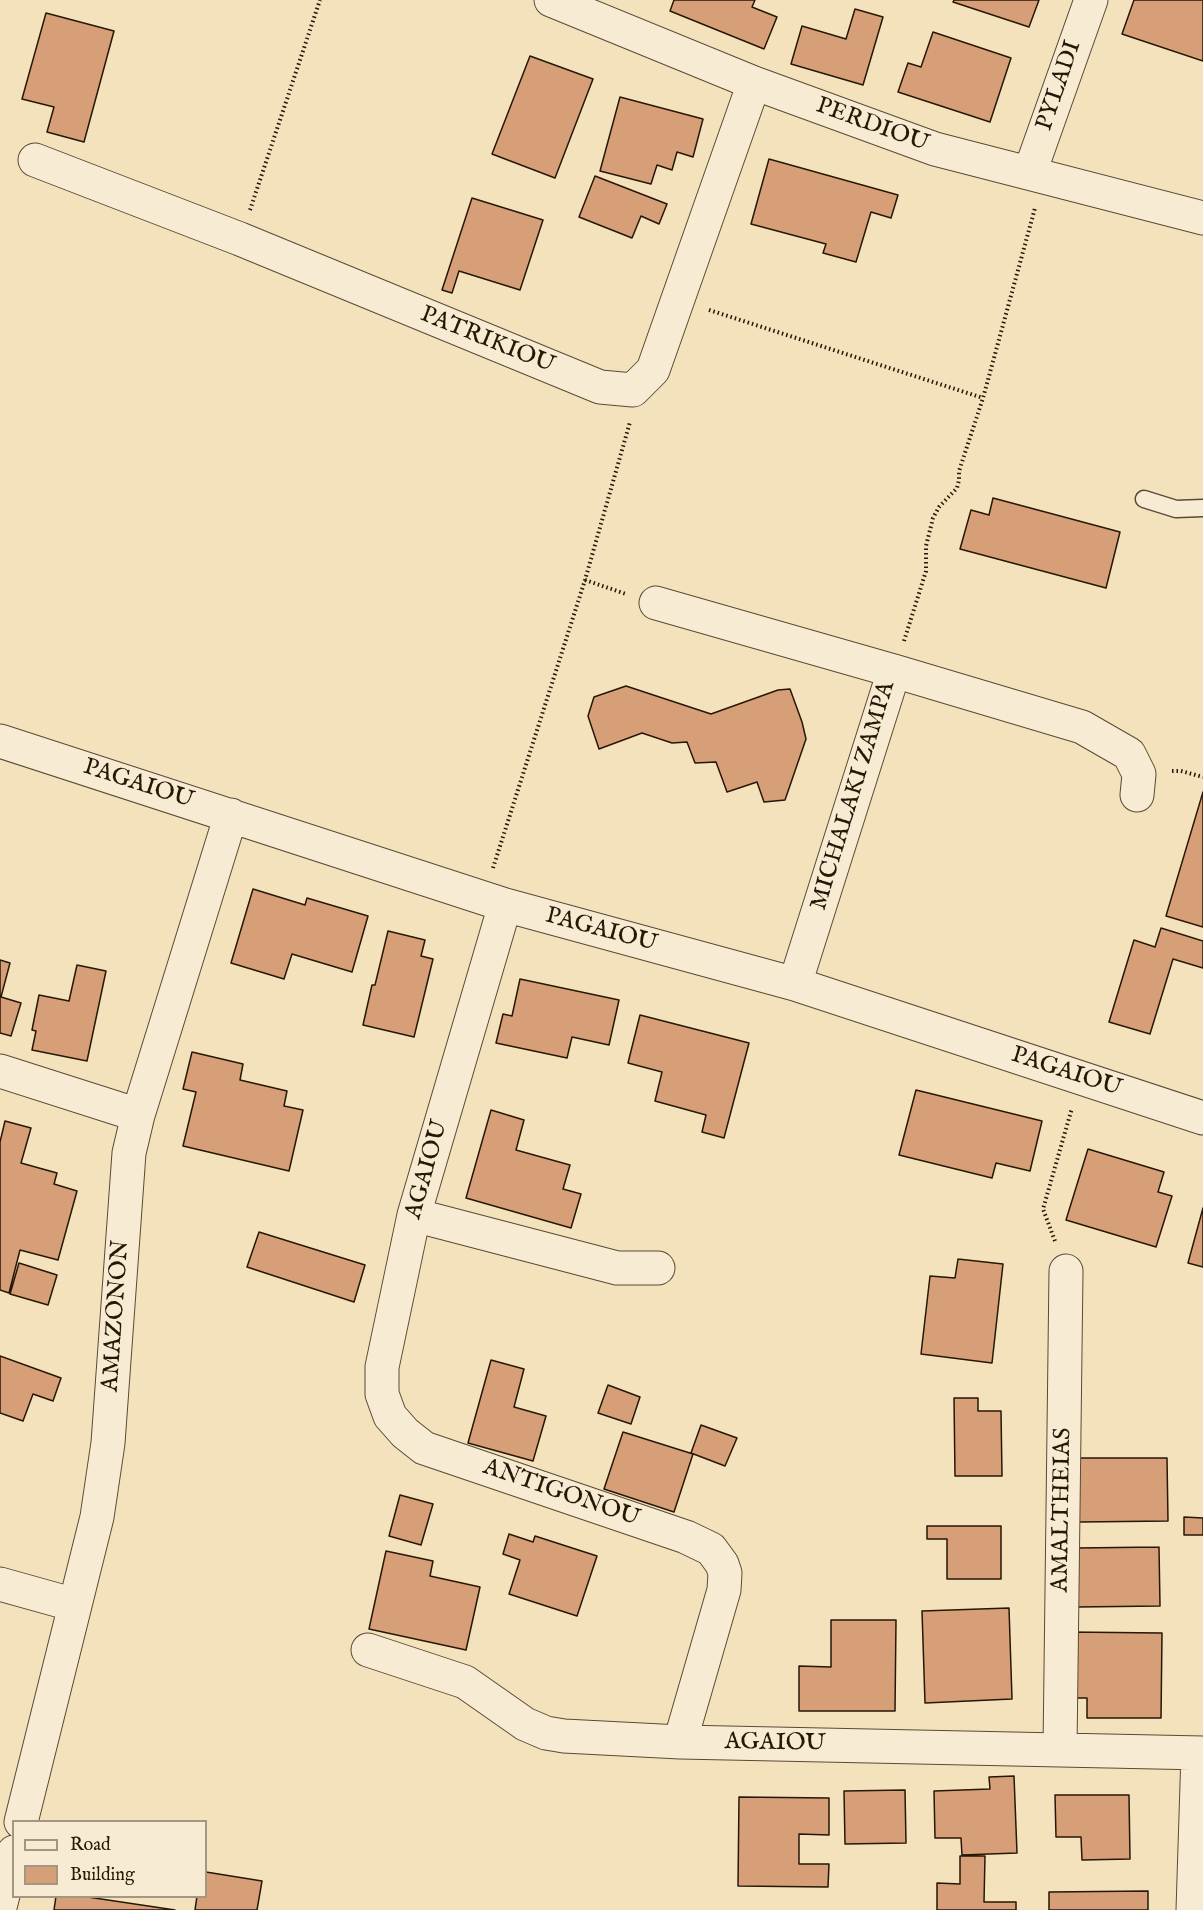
<!DOCTYPE html>
<html>
<head>
<meta charset="utf-8">
<style>
  body { margin:0 }
  #map { position:relative; width:1203px; height:1910px; overflow:hidden; background:#f3e2bb; font-family:"IM FELL English",serif }
  canvas { display:block }
  .legend { position:absolute; left:12px; top:1820px; width:195px; height:78px; box-sizing:border-box; background:#f7ecd3; border:2px solid #a49781; margin:0; padding:8px 10px; list-style:none; font-size:18px; color:#271707 }
  .legend li { display:flex; align-items:center; gap:12px; height:30px }
  .legend b { width:30px; border:2px solid #a49781 }
</style>
</head>
<body>
<div id="map">
<canvas width="1203" height="1910"></canvas>
<ul class="legend">
<li><b style="height:8px;background:#f7ecd3"></b>Road</li>
<li><b style="height:16px;background:#d79f78"></b>Building</li>
</ul>
</div>
<script>
const ctx = document.querySelector('canvas').getContext('2d');
ctx.lineJoin = 'round';
function fill(path, color) { ctx.fillStyle = color; ctx.fill(path, 'evenodd'); }
const toPath = rows => new Path2D(rows.map(r => 'M' + r).join(''));
function trace(path, color, width, dash) { ctx.strokeStyle = color; ctx.lineWidth = width; ctx.lineCap = dash ? 'butt' : 'round'; ctx.setLineDash(dash || []); ctx.stroke(path); }
function label(font, color, halo, rows, align = 'center') {
  ctx.font = font + ' "IM FELL English",serif'; ctx.lineWidth = 5; ctx.setLineDash([]); ctx.textBaseline = 'middle'; ctx.strokeStyle = halo; ctx.fillStyle = color; for (const [text, x, y, turn = 0] of rows) {
    ctx.save(); ctx.translate(x, y); ctx.rotate((+turn || 0) * Math.PI / 180); ctx.textAlign = isNaN(turn) ? turn : align; if (halo) ctx.strokeText(text, 0, 0); ctx.fillText(text, 0, 0); ctx.restore();
  }
}
const building = toPath([
  [674,0,755,0,752,7,777,17,764,49,670,11,674,0],
  [954,0,1039,0,1029,27,953,2,954,0],
  [1134,0,1203,0,1203,61,1122,34,1134,0],
  [855,9,883,17,863,85,791,64,802,26,846,39,855,9],
  [46,13,114,31,84,142,47,132,54,107,22,99,46,13],
  [933,32,1011,58,990,122,898,92,908,63,921,67,933,32],
  [530,56,593,79,555,178,492,154,530,56],
  [620,97,703,119,693,157,677,152,672,170,657,165,651,184,600,171,620,97],
  [769,159,898,195,891,218,871,212,856,262,823,253,826,244,751,224,769,159],
  [595,176,667,204,659,224,641,216,632,238,579,217,595,176],
  [472,198,543,220,520,290,459,271,452,293,442,290,472,198],
  [993,498,1120,532,1106,588,960,549,971,510,989,515,993,498],
  [626,686,711,714,778,690,790,689,802,722,806,739,785,800,764,802,757,782,727,792,716,762,695,763,687,742,672,743,642,733,599,749,588,716,594,697,626,686],
  [1203,792,1203,927,1166,916,1203,792],
  [253,889,305,905,307,898,368,916,352,972,292,954,284,979,231,963,253,889],
  [1161,928,1203,941,1203,968,1173,959,1150,1034,1109,1022,1134,940,1155,947,1161,928],
  [388,931,425,940,421,956,433,959,414,1037,363,1025,372,985,375,985,388,931],
  [0,960,10,963,1,997,21,1003,11,1036,0,1033,0,960],
  [77,965,106,971,87,1061,32,1050,36,1031,32,1030,39,995,69,1001,77,965],
  [520,979,619,1000,609,1045,572,1037,567,1058,496,1043,503,1014,512,1016,520,979],
  [640,1015,749,1043,724,1138,702,1132,706,1115,655,1101,662,1072,628,1063,640,1015],
  [192,1052,243,1064,240,1080,287,1091,284,1106,303,1110,289,1171,183,1146,196,1092,183,1089,192,1052],
  [916,1090,1042,1121,1030,1171,996,1163,992,1178,899,1155,916,1090],
  [491,1110,524,1120,516,1150,570,1165,563,1189,581,1194,571,1228,466,1198,491,1110],
  [5,1121,31,1128,21,1163,57,1173,54,1184,77,1191,58,1260,20,1250,9,1293,0,1290,0,1142,5,1121],
  [1088,1149,1164,1172,1158,1192,1172,1196,1156,1247,1066,1220,1088,1149],
  [1203,1208,1203,1267,1188,1263,1203,1208],
  [259,1232,365,1265,354,1302,247,1267,259,1232],
  [958,1259,1003,1264,992,1363,921,1354,930,1276,955,1278,958,1259],
  [19,1263,57,1275,48,1305,10,1294,19,1263],
  [0,1356,61,1378,53,1401,33,1394,23,1421,0,1413,0,1356],
  [491,1360,524,1369,514,1407,546,1416,533,1461,468,1443,491,1360],
  [608,1385,640,1397,631,1424,598,1413,608,1385],
  [954,1398,978,1398,978,1411,1001,1411,1002,1476,955,1476,954,1398],
  [701,1425,737,1438,725,1466,691,1453,701,1425],
  [623,1432,693,1454,674,1512,604,1489,623,1432],
  [1079,1458,1167,1458,1168,1521,1079,1522,1079,1458],
  [400,1495,433,1504,421,1545,389,1536,400,1495],
  [1184,1517,1203,1518,1203,1535,1184,1535,1184,1517],
  [927,1526,1001,1526,1001,1579,947,1579,947,1539,927,1539,927,1526],
  [509,1534,533,1542,535,1536,597,1556,577,1616,509,1594,520,1560,503,1554,509,1534],
  [1159,1547,1160,1606,1076,1607,1076,1548,1159,1547],
  [386,1551,433,1561,430,1576,480,1587,466,1650,369,1629,386,1551],
  [1009,1608,1012,1699,925,1703,922,1611,1009,1608],
  [831,1620,896,1620,895,1711,799,1711,799,1666,831,1667,831,1620],
  [1068,1632,1162,1633,1161,1718,1087,1718,1087,1698,1067,1698,1068,1632],
  [1014,1776,1017,1853,962,1855,961,1838,935,1838,934,1791,990,1789,989,1777,1014,1776],
  [905,1790,906,1843,845,1844,844,1791,905,1790],
  [1055,1795,1129,1795,1130,1859,1082,1860,1081,1837,1056,1837,1055,1795],
  [739,1797,829,1798,829,1835,799,1834,799,1864,829,1864,828,1887,738,1886,739,1797],
  [960,1856,985,1856,984,1902,1016,1902,1016,1910,937,1910,937,1883,960,1884,960,1856],
  [206,1872,262,1881,257,1910,195,1910,197,1896,206,1896,206,1872],
  [1148,1891,1148,1910,1049,1910,1049,1892,1148,1891],
  [56,1896,81,1896,175,1910,54,1910,56,1896]
]);
fill(building, '#d79f78');
trace(building, '#271707', 1.5);
const lane = toPath([
  [1144,499,1176,509,1203,508]
]);
const street = toPath([
  [551,0,754,83,935,149,1203,218],
  [35,160,240,239,600,387,633,390,653,370,754,83],
  [1030,172,1091,0],
  [656,603,894,671,795,984],
  [894,671,1082,727,1129,754,1139,774,1137,795],
  [0,741,505,905,795,984,1203,1118],
  [505,905,414,1215,382,1367,382,1394,390,1416,405,1433,424,1448,686,1537,711,1549,722,1564,725,1573,724,1590,680,1742],
  [0,1071,138,1115],
  [414,1215,617,1268,658,1268],
  [0,1584,75,1605],
  [368,1650,465,1682,525,1724,546,1733,564,1736,680,1742,1203,1753],
  [1060,1749,1066,1271],
  [21,1822,97,1517,108,1443,129,1153,138,1115,231,815],
  [0,1907,14,1852],
  [1193,1910,1198,1753]
]);
trace(lane, '#5a4a34', 19);
trace(street, '#5a4a34', 35);
trace(toPath([
  [250,210,320,0],
  [709,310,983,398],
  [585,580,626,594],
  [904,641,926,571,926,546,933,518,939,507,957,488,959,480,959,471,983,398,1035,208],
  [1172,771,1181,771,1203,777],
  [493,868,585,580,630,422],
  [1055,1241,1043,1209,1072,1108]
]), '#271707', 4, [1.5, 3]);
trace(lane, '#f7ecd3', 16);
trace(street, '#f7ecd3', 33);
label('24px', '#271707', '#f7ecd3', [
  ["PYLADI",1060,86,-71],
  ["PERDIOU",872,126,20],
  ["PATRIKIOU",487,341,22],
  ["PAGAIOU",138,785,18],
  ["MICHALAKI ZAMPA",854,796,-73],
  ["PAGAIOU",601,931,15],
  ["PAGAIOU",1066,1073,18],
  ["AGAIOU",428,1170,-74],
  ["AMAZONON",117,1316,-86],
  ["ANTIGONOU",561,1494,19],
  ["AMALTHEIAS",1063,1510,-89],
  ["AGAIOU",775,1744,1]
]);
</script>
</body>
</html>
